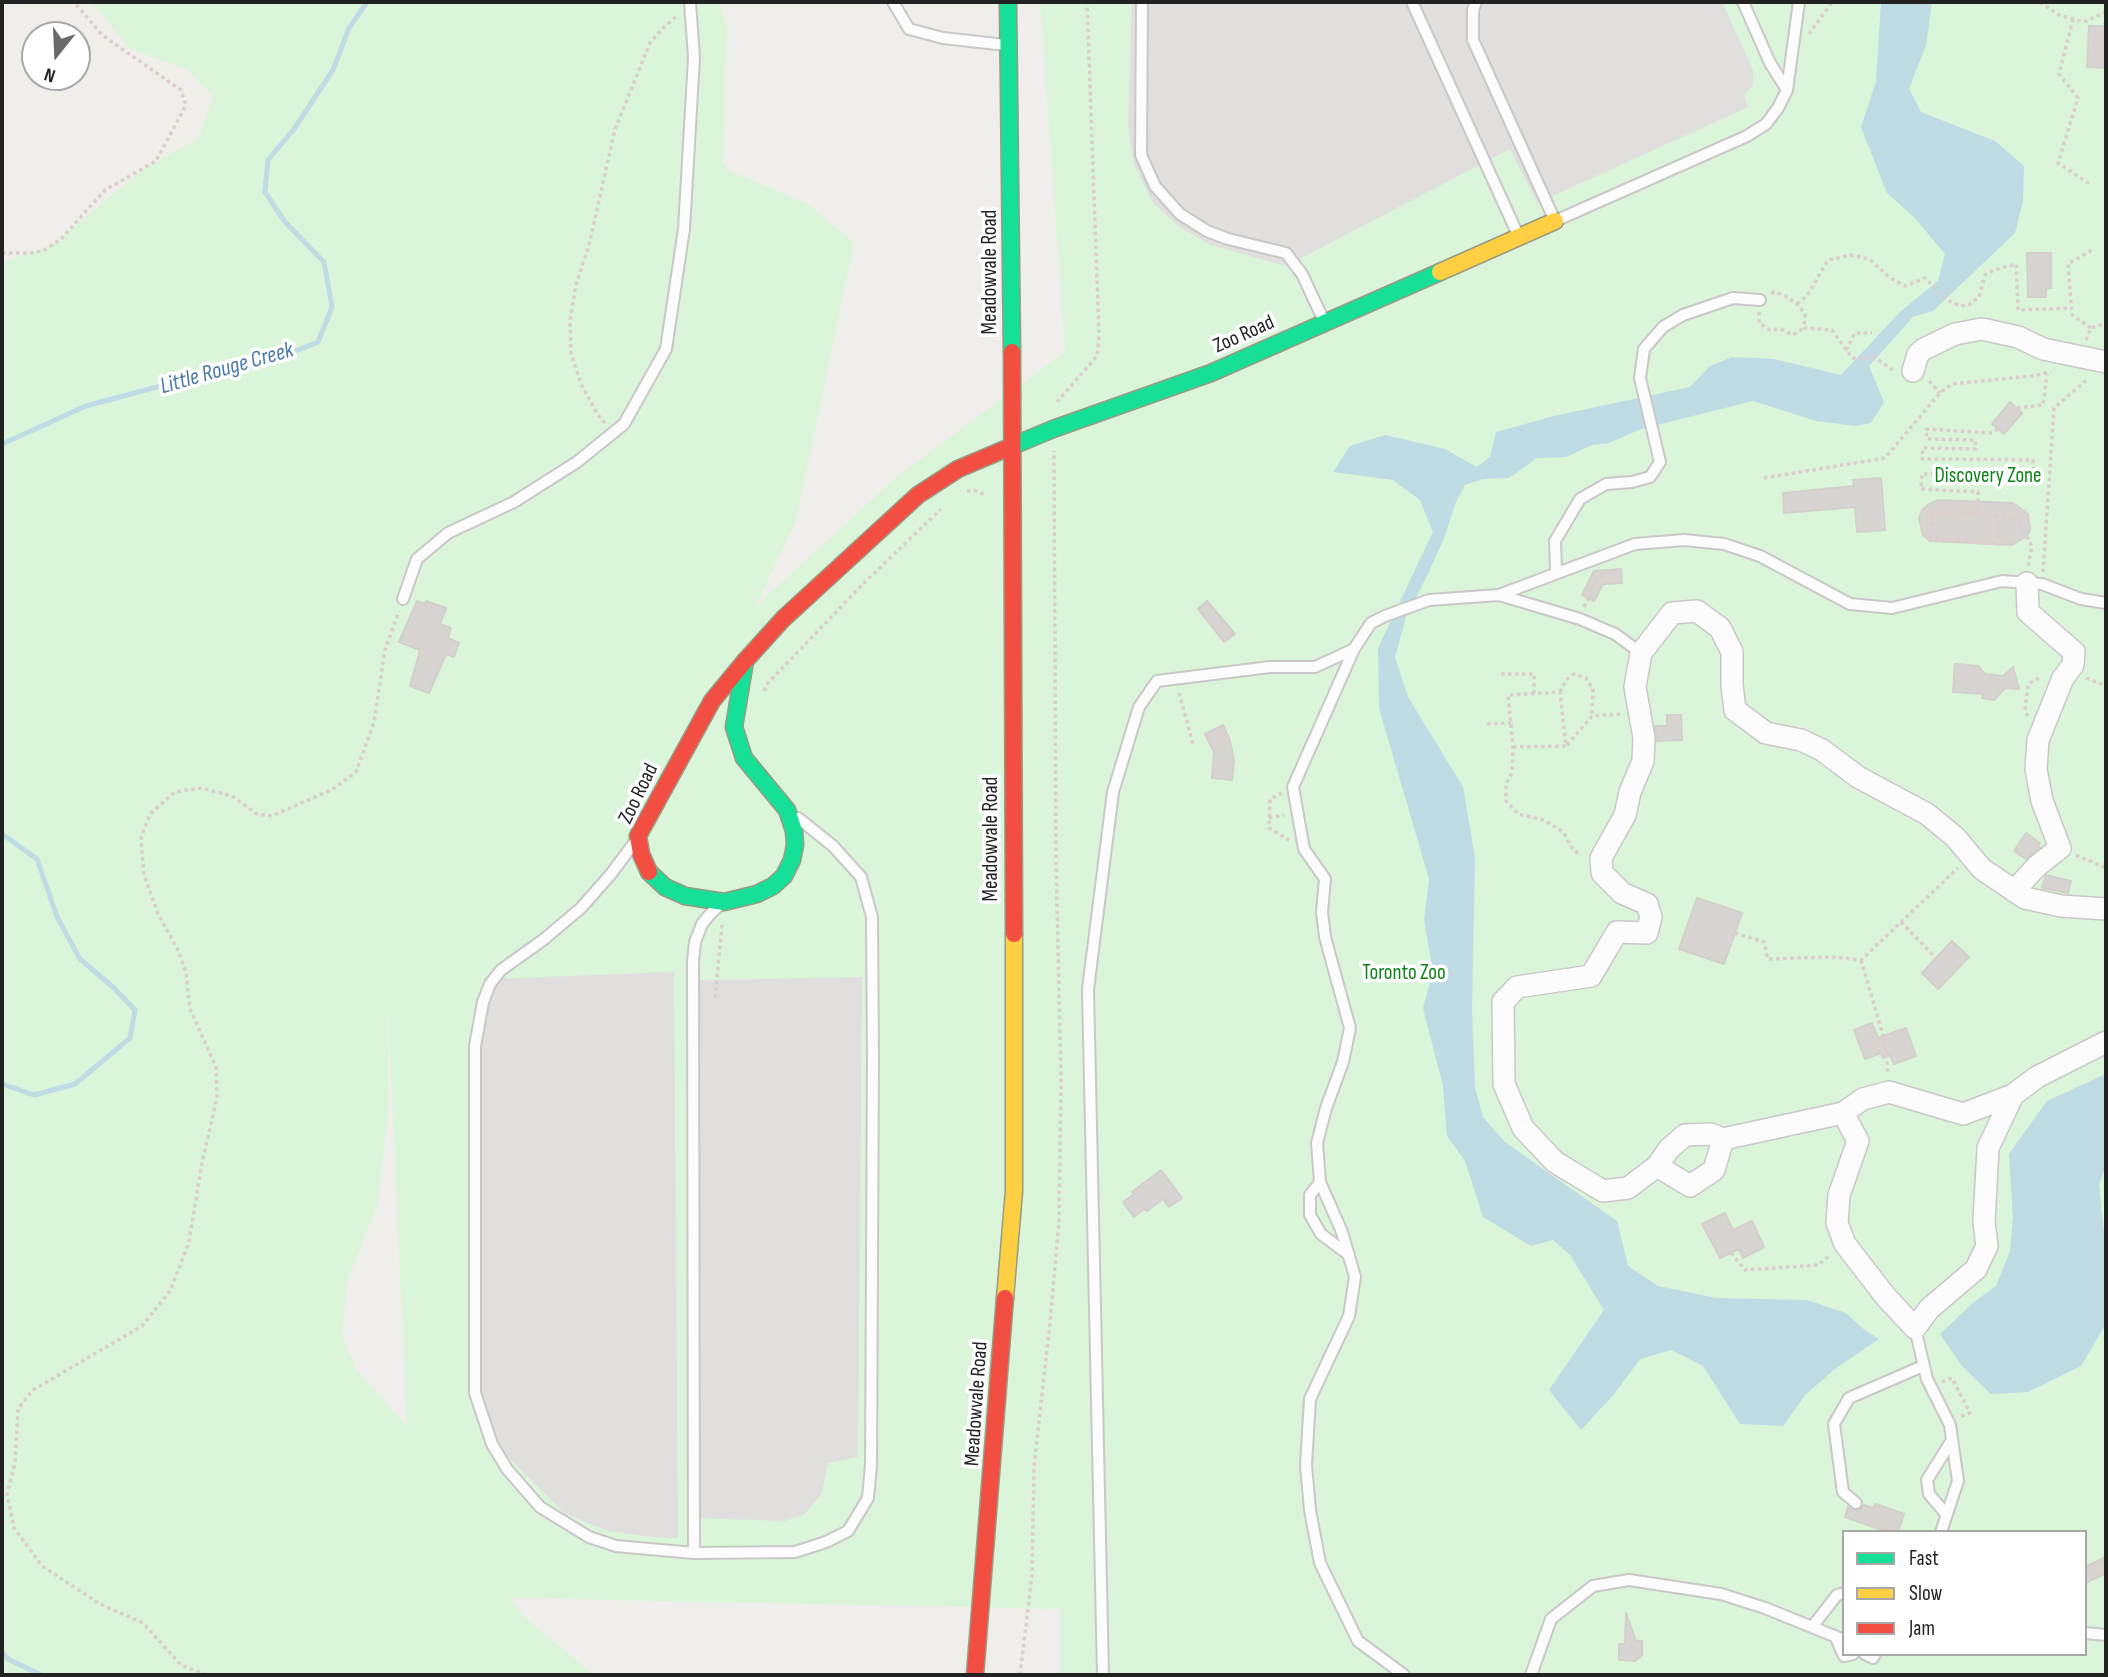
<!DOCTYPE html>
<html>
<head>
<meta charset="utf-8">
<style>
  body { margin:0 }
  #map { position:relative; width:2108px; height:1677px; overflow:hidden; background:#f0eeeb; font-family:"Sofia Sans Condensed",sans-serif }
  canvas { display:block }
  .frame { position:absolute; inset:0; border:4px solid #222; pointer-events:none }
  .legend { position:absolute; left:1842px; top:1530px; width:245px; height:126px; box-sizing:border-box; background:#fff; border:2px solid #a7a7a7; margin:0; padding:9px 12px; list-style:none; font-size:21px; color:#222 }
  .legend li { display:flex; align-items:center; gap:14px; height:35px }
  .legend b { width:35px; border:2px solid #a7a7a7 }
  .north { position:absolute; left:21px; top:21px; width:70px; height:70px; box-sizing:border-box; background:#fff; border:2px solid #a7a7a7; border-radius:50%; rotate:198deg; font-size:19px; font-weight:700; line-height:28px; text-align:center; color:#222 }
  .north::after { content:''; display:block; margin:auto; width:24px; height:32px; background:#6a6968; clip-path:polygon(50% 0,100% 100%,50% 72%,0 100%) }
</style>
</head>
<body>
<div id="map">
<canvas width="2108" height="1677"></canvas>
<div class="frame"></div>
<ul class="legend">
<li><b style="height:9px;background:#16e098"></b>Fast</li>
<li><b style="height:9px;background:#ffcf43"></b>Slow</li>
<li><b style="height:9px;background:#f24e42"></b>Jam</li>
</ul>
<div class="north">N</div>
</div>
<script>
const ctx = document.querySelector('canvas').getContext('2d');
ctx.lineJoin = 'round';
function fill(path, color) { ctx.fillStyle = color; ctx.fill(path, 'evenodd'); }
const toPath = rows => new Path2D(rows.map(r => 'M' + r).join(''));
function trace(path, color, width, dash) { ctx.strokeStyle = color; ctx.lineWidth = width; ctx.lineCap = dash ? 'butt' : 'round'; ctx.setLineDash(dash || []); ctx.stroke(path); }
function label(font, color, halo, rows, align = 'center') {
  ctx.font = font + ' "Sofia Sans Condensed",sans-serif'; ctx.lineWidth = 7; ctx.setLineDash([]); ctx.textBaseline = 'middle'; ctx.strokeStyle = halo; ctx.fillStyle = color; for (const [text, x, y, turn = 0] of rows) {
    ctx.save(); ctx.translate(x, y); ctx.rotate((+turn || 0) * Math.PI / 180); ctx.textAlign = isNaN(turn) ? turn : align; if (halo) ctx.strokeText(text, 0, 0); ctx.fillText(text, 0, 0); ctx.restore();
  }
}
fill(toPath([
  [89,2,718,2,727,26,723,163,728,170,808,204,854,243,796,521,755,607,900,474,1065,352,1040,2,2106,2,2106,1675,1060,1675,1060,1609,511,1598,522,1615,594,1675,2,1675,2,263,52,245,146,167,199,138,213,96,188,70,128,48,101,12],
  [387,1016,388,1016,407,1426,357,1371,342,1336,347,1282,378,1203,389,1105],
  [1844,1532,2085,1532,2085,1654,1844,1654]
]), '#daf5da');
fill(toPath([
  [1132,2,1722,2,1753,70,1753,85,1744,95,1748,107,1537,203,1510,149,1286,266,1211,245,1181,228,1153,203,1134,165,1128,124],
  [674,972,678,1538,652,1537,608,1531,564,1513,504,1453,481,1400,475,1145,481,1001,494,979],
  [862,977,858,1457,828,1463,822,1493,805,1514,785,1521,698,1518,699,980]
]), '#e0dfde');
fill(toPath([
  [1881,2,1932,2,1926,45,1909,89,1921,112,1995,141,2024,166,2023,201,2015,233,1933,311,1913,317,1869,366,1884,402,1871,423,1856,426,1816,421,1753,401,1641,429,1609,443,1592,445,1566,457,1537,458,1509,478,1483,479,1465,485,1455,504,1444,538,1428,574,1406,617,1395,657,1408,697,1463,787,1475,858,1472,1009,1475,1087,1483,1117,1505,1142,1617,1221,1628,1266,1658,1286,1716,1298,1807,1300,1846,1313,1862,1328,1879,1339,1835,1369,1806,1394,1783,1426,1740,1424,1703,1366,1671,1350,1640,1359,1615,1393,1581,1430,1549,1390,1604,1310,1570,1255,1553,1240,1531,1246,1483,1217,1465,1161,1447,1136,1443,1086,1423,1008,1433,972,1424,919,1429,879,1379,708,1378,648,1433,532,1420,500,1393,480,1333,472,1350,446,1385,435,1445,449,1477,467,1490,457,1496,432,1554,416,1690,387,1710,366,1732,357,1774,359,1841,375,1901,311,1938,281,1945,254,1915,218,1887,193,1861,127,1876,81],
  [2106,1074,2106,1165,2099,1185,2106,1254,2106,1324,2081,1366,2028,1392,1991,1394,1962,1366,1940,1334,1974,1302,1996,1286,2010,1251,2013,1217,2009,1154,2047,1101]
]), '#bfdbe3');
trace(toPath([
  [2,444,86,406,187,379,263,364,318,342,332,307,324,262,285,222,265,192,268,160,294,129,333,70,349,28,367,2],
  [2,834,37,859,57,917,80,959,114,988,135,1010,130,1038,75,1084,34,1095,2,1084],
  [2,1652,8,1659,41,1675]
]), '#bfdbe3', 5);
const building = toPath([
  [2089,26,2106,26,2106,68,2087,67,2089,26],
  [2027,253,2051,253,2051,288,2046,288,2046,297,2028,297,2027,253],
  [2010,402,2022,413,2004,434,1992,424,2010,402],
  [1881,478,1885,530,1857,532,1855,507,1784,513,1783,493,1854,486,1853,480,1881,478],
  [1939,500,2013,503,2028,514,2030,530,2026,537,2012,545,1930,541,1923,535,1919,518,1922,510,1929,504,1939,500],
  [1621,569,1622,583,1603,584,1594,601,1582,595,1594,571,1621,569],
  [417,601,425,604,426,601,446,608,440,624,451,628,448,638,459,643,454,657,446,654,429,693,410,686,420,650,399,642,417,601],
  [1207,601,1235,634,1224,642,1198,609,1207,601],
  [1955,664,1978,666,1985,674,2003,676,2013,667,2019,689,2005,688,1994,700,1982,698,1983,694,1953,692,1955,664],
  [1667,715,1681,715,1682,740,1657,741,1655,726,1667,726,1667,715],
  [1223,725,1230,741,1234,761,1232,780,1212,778,1214,752,1205,734,1223,725],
  [2026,833,2040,843,2038,846,2040,847,2026,859,2014,851,2026,833],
  [2046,875,2071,881,2068,893,2042,888,2046,875],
  [1697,898,1742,913,1724,964,1679,949,1697,898],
  [1952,941,1969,957,1938,989,1922,973,1952,941],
  [1872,1023,1878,1038,1906,1028,1916,1056,1894,1064,1890,1055,1883,1058,1881,1053,1865,1059,1854,1030,1872,1023],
  [1161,1170,1182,1198,1169,1207,1163,1199,1147,1211,1144,1209,1134,1217,1123,1202,1134,1194,1132,1192,1161,1170],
  [1725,1213,1733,1230,1752,1221,1764,1247,1743,1258,1739,1249,1720,1258,1702,1224,1725,1213],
  [1876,1504,1904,1514,1898,1532,1888,1532,1845,1517,1848,1507,1858,1511,1864,1505,1872,1508,1876,1504],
  [2106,1557,2106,1573,2085,1583,2085,1567,2106,1557],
  [1626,1613,1636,1641,1642,1641,1642,1655,1635,1661,1619,1660,1619,1644,1625,1644,1626,1613]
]);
fill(building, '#d7d4d2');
trace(building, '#d3d0cc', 2);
const lane = toPath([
  [893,2,909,29,943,38,1006,45],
  [1142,2,1141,155,1155,186,1180,214,1207,231,1228,239,1286,253,1302,274,1324,321],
  [1412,2,1518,235],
  [1476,2,1473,10,1473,40,1555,221,1747,136,1766,124,1778,108,1787,90,1799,2],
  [1743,2,1770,63,1787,90],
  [1556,572,1555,541,1580,499,1606,484,1632,482,1650,477,1660,462,1640,378,1644,349,1663,327,1683,315,1733,298,1760,300],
  [1499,595,1580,619,1615,634,1641,653],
  [403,599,417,559,448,533,514,502,577,462,624,424,666,349,684,229,694,58,690,2],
  [1354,649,1293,787,1304,849,1325,879,1322,912,1325,937,1350,1028,1343,1062,1326,1108,1317,1143,1320,1182,1342,1232,1355,1277,1349,1316,1310,1399,1306,1465,1310,1510,1320,1563,1358,1641,1404,1675],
  [634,843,611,874,581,908,543,940,501,970,490,984,483,1002,475,1046,475,1393,492,1444,507,1469,540,1507,589,1537,616,1546,694,1553,795,1552,826,1542,848,1531,868,1498,871,1465,873,1057,872,917,861,877,833,846,798,818],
  [1320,1182,1310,1195,1310,1215,1321,1234,1349,1255],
  [1915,1328,1927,1379,1950,1425,1958,1481,1941,1532],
  [1856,1503,1843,1492,1834,1424,1849,1398,1923,1366],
  [1946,1514,1929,1494,1927,1480,1952,1440],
  [694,1553,693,961,695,942,702,924,711,913,719,906],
  [1812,1627,1837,1595,1844,1593],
  [2085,1633,2106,1635],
  [1835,1636,1844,1656,1853,1654],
  [1865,1654,1873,1658,1875,1654],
  [1103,1675,1088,989,1113,792,1139,707,1157,681,1270,667,1315,667,1354,649,1371,623,1385,616,1429,600,1499,595,1635,544,1684,540,1724,544,1760,556,1850,604,1892,608,2002,581,2042,584,2081,599,2106,603],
  [1531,1675,1551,1619,1593,1586,1629,1580,1721,1594,1765,1608,1844,1640]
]);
const street = toPath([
  [1913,371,1918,354,1924,349,1955,334,1982,329,2018,337,2043,349,2106,362],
  [2014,891,2037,866,2060,848,2042,801,2036,769,2038,740,2063,678,2073,665,2074,652,2028,612,2027,583],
  [2106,909,2061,906,2025,898,1982,869,1955,837,1927,814,1858,777,1822,750,1801,740,1766,733,1735,710,1732,685,1732,652,1720,628,1697,611,1672,613,1641,653,1635,687,1644,738,1643,761,1630,792,1625,815,1601,858,1602,873,1622,893,1647,904,1651,917,1647,933,1617,932,1591,976,1517,987,1503,1002,1504,1084,1523,1128,1555,1162,1603,1191,1628,1188,1657,1166,1690,1186,1714,1170,1723,1139,1843,1113,1858,1141,1839,1195,1837,1223,1845,1244,1886,1297,1915,1328,1929,1309,1976,1269,1987,1246,1984,1222,1988,1148,2013,1095,2037,1077,2106,1042],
  [1843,1113,1863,1099,1889,1092,1963,1114,2013,1095],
  [1657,1166,1669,1149,1685,1135,1711,1134,1723,1139]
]);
const fast = toPath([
  [1008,2,1012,352],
  [1010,447,1053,429,1211,373,1440,272],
  [649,872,665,887,685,896,724,902,757,894,773,886,784,876,792,860,795,845,794,831,787,810,744,758,734,727,745,661]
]);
const slow = toPath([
  [1440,272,1555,221],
  [1005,1298,1014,1191,1014,934]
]);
const jam = toPath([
  [1012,352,1014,934],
  [649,872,641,854,638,836,712,701,745,661,783,619,918,495,958,469,1010,447],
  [975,1675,1005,1298]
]);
trace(lane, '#c9c8c7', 14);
trace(street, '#c9c8c7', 24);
trace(fast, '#999a82', 19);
trace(slow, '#999a82', 19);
trace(jam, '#999a82', 19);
trace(toPath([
  [2040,2,2059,15,2084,22,2106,12],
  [2073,19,2059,74,2078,98,2058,163,2091,185],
  [1809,34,1832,2],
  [2,253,29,253,43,251,61,239,105,190,156,161,186,105,181,90,102,35,74,2],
  [1771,293,1774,292,1784,295,1797,304,1805,314,1804,328,1832,330,1852,358,1859,359,1873,356,1894,371],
  [1797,304,1807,296,1828,260,1851,255,1869,259,1889,277,1905,286,1925,278,1947,300,1960,306,1969,305,1979,297,1985,275,1994,270,2016,264,2018,310,2071,308],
  [1759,312,1759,323,1770,330,1781,329,1793,335,1804,328],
  [2091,328,2072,315,2068,264,2092,250],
  [2086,340,2091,328,2106,323],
  [1846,350,1855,333,1872,333],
  [1929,381,1940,393],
  [1057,402,1097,356,1099,336,1087,2],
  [2017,408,2043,405,2047,374],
  [605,423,598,415,581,384,571,353,570,321,576,284,589,245,615,129,650,43,664,27,678,15],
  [1998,429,1991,433,1926,429,1927,439,1975,440,1976,449,1923,448,1922,459,2033,460,2034,472,1922,474,1921,489,1978,492,1978,513,1933,512,1930,538,2000,544,1997,516,2017,519,2032,546,2028,566],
  [1764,478,1885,458,1940,393,1952,384,2031,376,2051,372],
  [967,491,974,490,987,496],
  [2043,572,2054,408,2088,379],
  [1584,607,1597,578,1605,576,1604,568],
  [1501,674,1534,674,1534,694],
  [2086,678,2106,686],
  [764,691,768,683,862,585,941,509],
  [1560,692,1566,680,1574,674,1586,678,1593,689,1592,715],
  [1179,693,1193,744],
  [2028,716,2025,711,2028,684,2041,677],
  [1487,724,1511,723],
  [1567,745,1592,716,1622,714],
  [1513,747,1566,746,1560,692,1508,695,1513,747,1512,773,1506,784,1506,801,1518,814,1544,820,1563,832,1572,848,1581,856],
  [1282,793,1270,799,1269,828,1289,840],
  [1269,818,1284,815],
  [2076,855,2106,868],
  [1901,922,1936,958],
  [1735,933,1764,942,1768,959,1832,957,1861,960,1958,868],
  [1861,960,1885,1042,1888,1073],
  [715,998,722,925],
  [1731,1253,1745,1270,1818,1265,1829,1256],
  [1942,1382,1952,1378,1970,1413,1959,1417],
  [206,1675,181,1665,143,1623,100,1604,42,1566,14,1528,7,1494,15,1463,18,1409,33,1390,142,1326,170,1291,189,1242,202,1163,217,1097,216,1067,190,1009,186,972,177,948,158,914,144,875,141,838,150,814,175,792,201,788,232,796,257,814,272,816,333,789,356,772,374,722,385,650,399,611],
  [1020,1675,1032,1576,1034,1467,1050,1323,1059,1222,1061,1081,1056,859,1054,451]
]), '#dccecd', 3.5, [3.5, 3.5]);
trace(lane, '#fdfcfc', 10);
trace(street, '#fdfcfc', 21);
trace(fast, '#16e098', 16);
trace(slow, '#ffcf43', 16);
trace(jam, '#f24e42', 16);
label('21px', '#222', '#fff', [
  ["Meadowvale Road",991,272,-90],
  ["Zoo Road",1244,335,-24],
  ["Zoo Road",639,794,-64],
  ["Meadowvale Road",992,839,-90],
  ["Meadowvale Road",977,1404,-86]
]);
label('21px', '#0c8416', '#fff', [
  ["Discovery Zone",1988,477],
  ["Toronto Zoo",1404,974]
]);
label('italic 23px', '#4a7aab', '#fff', [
  ["Little Rouge Creek",227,369,-16]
]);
</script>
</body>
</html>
